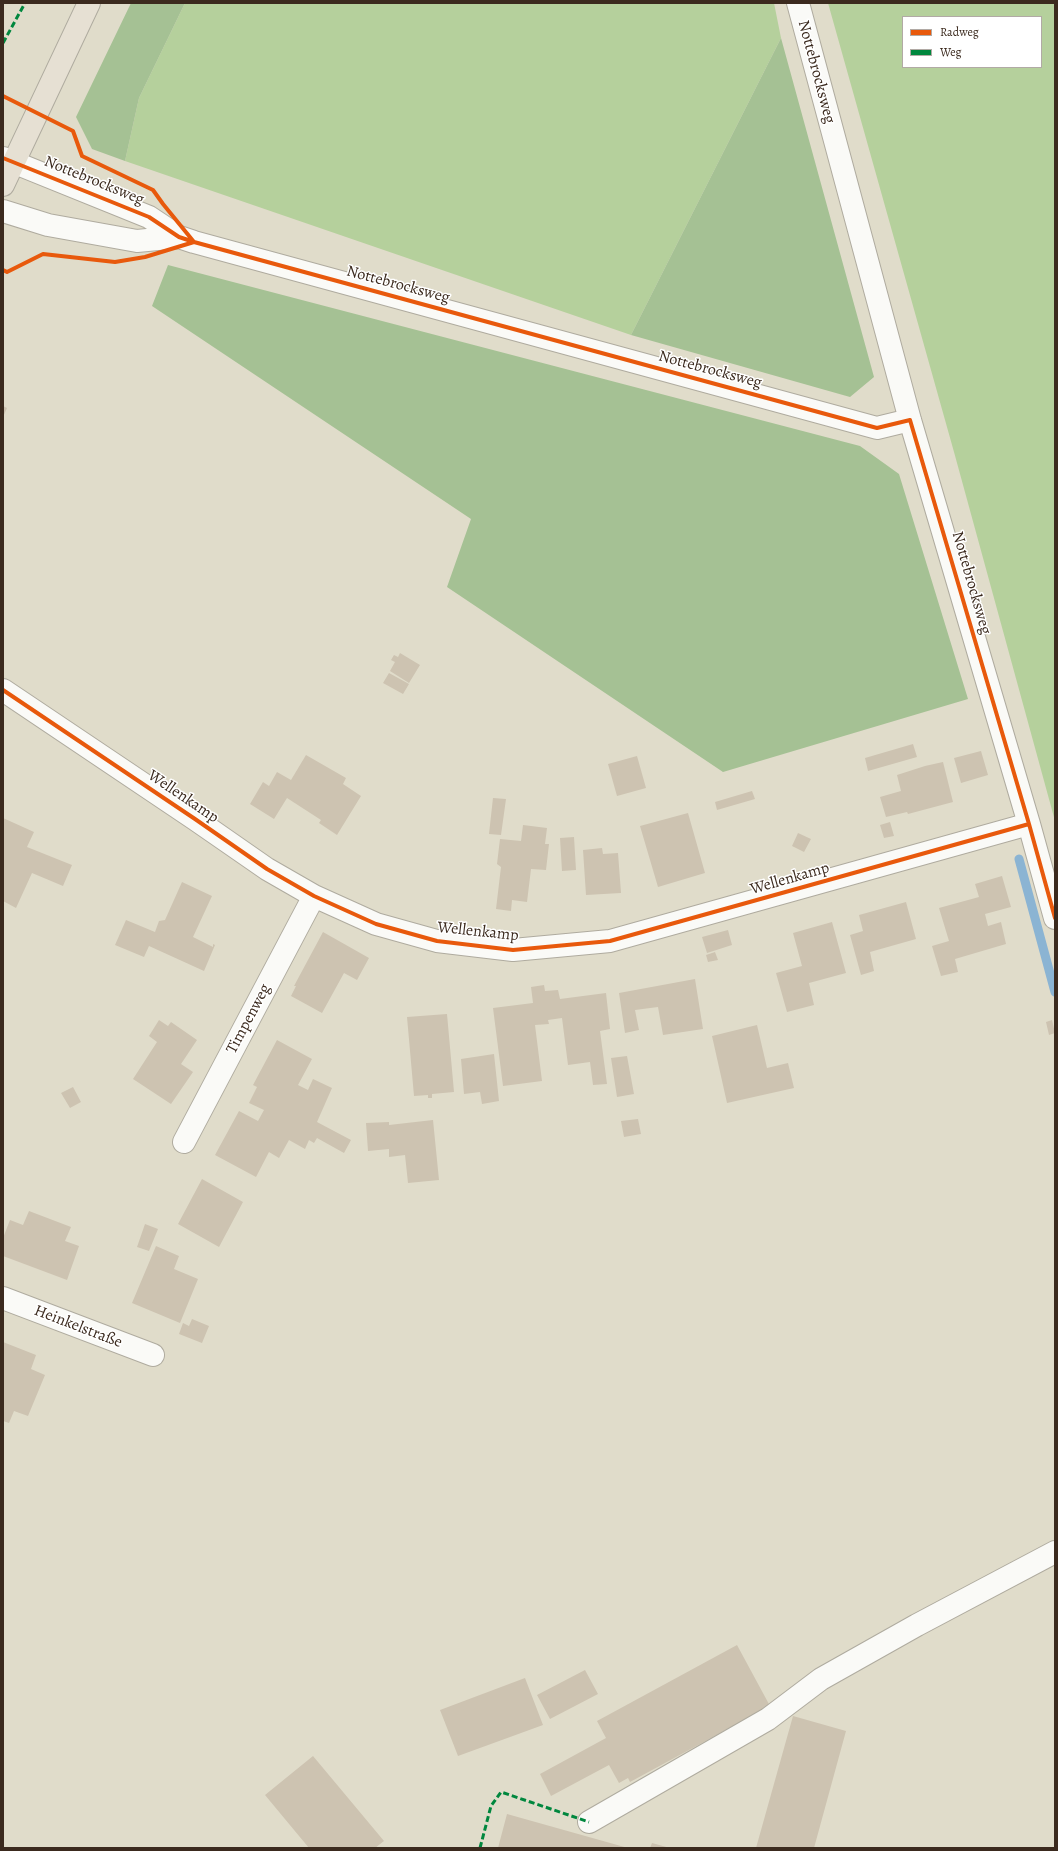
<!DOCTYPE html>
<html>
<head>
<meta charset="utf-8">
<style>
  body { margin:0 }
  #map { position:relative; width:1058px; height:1851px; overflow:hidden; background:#e0dcca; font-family:Alegreya,serif }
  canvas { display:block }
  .frame { position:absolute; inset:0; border:4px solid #3b2a1e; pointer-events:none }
  .legend { position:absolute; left:902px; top:16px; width:140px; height:52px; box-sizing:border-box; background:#fff; border:1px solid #b1aaa5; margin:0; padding:5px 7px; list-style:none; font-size:12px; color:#3b2a1e }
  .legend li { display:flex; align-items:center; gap:8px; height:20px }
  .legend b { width:20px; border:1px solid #b1aaa5 }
</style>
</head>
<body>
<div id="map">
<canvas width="1058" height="1851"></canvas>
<div class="frame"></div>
<ul class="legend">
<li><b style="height:5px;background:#e8590c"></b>Radweg</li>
<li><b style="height:5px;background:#00873e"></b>Weg</li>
</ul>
</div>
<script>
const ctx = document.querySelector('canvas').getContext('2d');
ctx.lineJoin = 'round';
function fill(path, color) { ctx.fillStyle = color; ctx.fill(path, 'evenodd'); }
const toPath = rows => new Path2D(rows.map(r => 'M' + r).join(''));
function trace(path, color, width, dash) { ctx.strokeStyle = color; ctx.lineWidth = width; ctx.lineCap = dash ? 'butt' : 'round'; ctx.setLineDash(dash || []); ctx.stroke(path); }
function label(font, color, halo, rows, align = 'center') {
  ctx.font = font + ' Alegreya,serif'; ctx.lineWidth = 3; ctx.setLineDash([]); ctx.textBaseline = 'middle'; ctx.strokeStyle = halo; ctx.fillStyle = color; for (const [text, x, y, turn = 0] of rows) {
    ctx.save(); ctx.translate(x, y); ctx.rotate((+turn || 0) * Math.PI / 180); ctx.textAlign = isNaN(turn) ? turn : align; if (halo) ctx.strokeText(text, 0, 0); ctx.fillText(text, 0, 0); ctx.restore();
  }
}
fill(toPath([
  [185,3,774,3,781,38,631,335,125,161,139,98],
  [828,3,1055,3,1055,821,954,452],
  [903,17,1041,17,1041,67,903,67]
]), '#b5d09c');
fill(toPath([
  [131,3,185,3,139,98,125,161,92,149,76,117],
  [781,38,874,377,850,397,631,335],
  [168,265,860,446,899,474,968,699,723,772,447,587,471,519,152,306]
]), '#a5c194');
trace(toPath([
  [1019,859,1055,992]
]), '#8bb4d3', 9);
fill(toPath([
  [3,406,7,408,3,417],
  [400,653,420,665,409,683,390,671,395,662,391,660,394,655,398,657],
  [389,673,409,684,403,694,383,683],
  [913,744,917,757,868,771,865,758],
  [981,751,988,775,961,783,954,758],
  [306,755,346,778,343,784,361,796,337,835,319,823,321,820,287,798,274,819,250,804,263,782,269,786,277,772,291,780],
  [637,756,646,788,617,796,608,764],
  [943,762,953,802,908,814,907,812,886,817,880,797,901,791,897,775,925,766],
  [752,791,755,799,717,810,715,802],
  [493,798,506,799,501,835,489,834],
  [688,813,705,873,658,887,640,826],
  [3,818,34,832,27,847,72,865,63,886,32,873,16,908,3,901],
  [890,822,894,836,884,838,880,825],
  [523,825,547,828,545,844,549,844,546,870,531,869,527,902,512,900,511,911,496,909,501,867,497,864,500,839,521,841],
  [798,833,811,839,804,852,792,846],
  [574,837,576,870,562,871,560,838],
  [602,848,603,854,618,853,621,893,586,895,583,850],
  [1002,876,1011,907,985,914,988,926,1001,922,1006,944,955,959,958,972,941,976,932,946,949,941,939,908,979,897,975,884],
  [182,882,212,896,193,937,213,947,213,944,215,945,204,971,149,946,144,957,115,945,126,920,155,932,159,921,165,920],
  [906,902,916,939,870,952,874,971,861,975,850,935,863,931,859,915],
  [832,922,846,973,809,983,814,1005,787,1012,776,973,802,966,793,933],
  [728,930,732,945,707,953,702,937],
  [323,932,369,958,357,980,344,973,322,1013,291,996,296,986,294,986],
  [715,952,718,960,708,962,706,955],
  [695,979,703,1029,663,1035,658,1007,635,1010,639,1030,625,1033,619,993],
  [544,985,545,991,558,990,560,999,606,993,610,1029,600,1031,607,1084,593,1085,590,1062,568,1065,562,1018,548,1020,549,1024,535,1025,542,1081,503,1086,493,1008,533,1003,531,987],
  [447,1014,454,1092,432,1094,432,1098,428,1098,428,1095,414,1096,407,1017],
  [159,1020,168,1026,171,1022,197,1040,181,1064,193,1072,171,1104,133,1079,157,1042,149,1036],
  [1052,1020,1055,1033,1049,1035,1046,1022],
  [757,1025,767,1068,788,1063,794,1088,727,1103,712,1036],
  [277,1040,312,1059,298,1085,308,1090,313,1079,332,1088,317,1122,351,1140,344,1153,317,1138,314,1143,309,1140,305,1149,289,1140,279,1158,269,1152,256,1177,215,1155,239,1111,258,1121,264,1110,249,1103,257,1087,253,1085],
  [494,1054,499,1101,482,1104,480,1092,464,1094,461,1059],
  [627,1056,634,1094,617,1097,611,1058],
  [73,1087,81,1102,70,1108,61,1093],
  [638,1119,641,1134,624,1137,621,1121],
  [433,1120,439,1180,408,1183,405,1155,389,1157,389,1149,368,1151,366,1123,389,1122,389,1125],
  [202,1179,243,1202,219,1247,178,1224],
  [29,1211,71,1227,65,1241,79,1246,67,1280,3,1256,3,1238,10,1220,23,1225],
  [145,1224,158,1229,149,1251,137,1247],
  [156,1246,179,1256,174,1269,198,1279,180,1323,132,1303],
  [192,1319,209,1326,202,1343,179,1334,183,1323,189,1326],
  [3,1342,36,1355,31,1369,45,1375,28,1416,14,1411,9,1423,3,1421],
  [737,1645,770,1706,630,1782,628,1778,619,1783,609,1765,551,1796,540,1774,606,1738,597,1721],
  [585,1670,598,1694,550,1719,537,1695],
  [525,1678,543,1725,458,1756,440,1710],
  [793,1716,846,1731,814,1848,756,1848],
  [313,1756,384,1841,375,1848,309,1848,265,1795],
  [507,1814,628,1848,498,1848],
  [652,1843,670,1848,650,1848]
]), '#cdc3b1');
const minor = toPath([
  [798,3,910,420,1029,824,1055,918],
  [3,158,149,217,179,237,194,242,877,428,910,420],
  [3,211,48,225,137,241,179,237],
  [3,690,195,819,267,869,314,896,376,924,437,941,513,950,610,941,1029,824],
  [184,1142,314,896],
  [3,1298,153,1355],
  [589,1822,768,1719,821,1679,917,1625,1055,1552]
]);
const major = toPath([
  [3,185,89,3]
]);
trace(minor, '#afab9f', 24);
trace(major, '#afab9f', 24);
trace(minor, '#fafaf7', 22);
trace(major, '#e6e0d3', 22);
trace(toPath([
  [3,43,25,3],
  [480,1848,491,1806,501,1792,589,1822]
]), '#00873e', 3, [6, 3]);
trace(toPath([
  [3,96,73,131,82,156,153,190,163,204,194,242,145,257,115,262,43,254,7,272,3,270],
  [3,158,149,217,179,237,194,242,877,428,910,420,1029,824,1055,918],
  [3,690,195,819,267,869,314,896,376,924,437,941,513,950,610,941,1029,824]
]), '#e8590c', 4);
label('16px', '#3b2a1e', '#fff', [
  ["Nottebrocksweg",816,72,75],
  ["Nottebrocksweg",94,181,22],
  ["Nottebrocksweg",398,285,15],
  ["Nottebrocksweg",710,370,15],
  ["Nottebrocksweg",971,583,74],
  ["Wellenkamp",183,797,34],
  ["Wellenkamp",790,879,-16],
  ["Wellenkamp",478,932,6],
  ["Timpenweg",249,1019,-62],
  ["Heinkelstraße",78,1327,21]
]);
</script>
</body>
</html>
